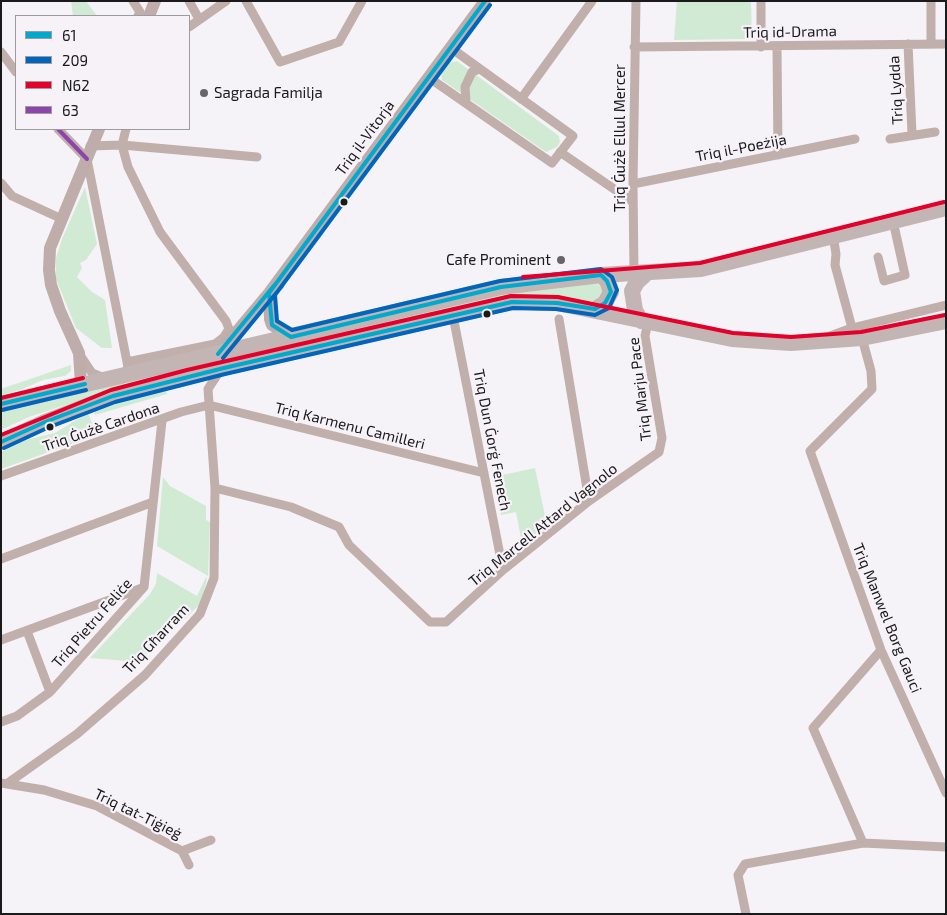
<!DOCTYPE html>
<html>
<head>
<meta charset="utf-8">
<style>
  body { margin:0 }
  #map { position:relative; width:947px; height:915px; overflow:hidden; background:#f5f3f7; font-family:"Exo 2",sans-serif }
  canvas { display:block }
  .frame { position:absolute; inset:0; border:2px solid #1a191b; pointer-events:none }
  .legend { position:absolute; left:15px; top:15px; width:175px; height:115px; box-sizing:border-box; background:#f6f2f8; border:1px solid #9e9ba0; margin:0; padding:6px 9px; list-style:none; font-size:15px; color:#1a191b }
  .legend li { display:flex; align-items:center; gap:10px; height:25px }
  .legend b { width:25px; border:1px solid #9e9ba0 }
</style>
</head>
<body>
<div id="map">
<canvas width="947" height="915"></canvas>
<div class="frame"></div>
<ul class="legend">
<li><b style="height:6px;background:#00a9ce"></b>61</li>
<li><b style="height:6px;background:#0065bd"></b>209</li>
<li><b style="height:6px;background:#e4002b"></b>N62</li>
<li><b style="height:6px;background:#8e44ad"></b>63</li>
</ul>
</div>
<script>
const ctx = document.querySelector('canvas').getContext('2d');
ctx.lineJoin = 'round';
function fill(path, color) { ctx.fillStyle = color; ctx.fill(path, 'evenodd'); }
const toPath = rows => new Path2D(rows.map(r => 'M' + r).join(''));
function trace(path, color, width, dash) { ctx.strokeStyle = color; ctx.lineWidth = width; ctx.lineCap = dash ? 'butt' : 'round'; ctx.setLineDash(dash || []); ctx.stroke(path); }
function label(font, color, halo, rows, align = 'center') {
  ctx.font = font + ' "Exo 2",sans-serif'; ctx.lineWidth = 4.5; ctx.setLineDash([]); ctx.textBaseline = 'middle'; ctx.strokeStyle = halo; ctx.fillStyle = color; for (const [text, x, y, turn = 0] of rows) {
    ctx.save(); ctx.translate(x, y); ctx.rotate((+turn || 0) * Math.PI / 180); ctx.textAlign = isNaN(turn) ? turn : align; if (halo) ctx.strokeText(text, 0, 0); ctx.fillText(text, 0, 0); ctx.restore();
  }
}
fill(toPath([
  [71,1,86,1,97,16,73,16],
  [677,1,751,1,752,39,674,40],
  [457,61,559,136,560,142,557,147,546,152,442,80,441,71,447,63],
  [85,187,97,244,86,260,80,263,82,268,77,277,92,292,105,300,112,348,102,348,76,328,56,279,56,258,62,239],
  [597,283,603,290,602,297,590,302,558,295,501,296,111,390,29,417,1,430,1,410,480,297],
  [71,365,71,371,65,376,43,380,20,390,1,395,1,389],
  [166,390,167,394,95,415,94,410],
  [88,413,97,435,1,469,1,452,26,440,55,433],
  [535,468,548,530,523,549,516,512,501,515,493,477],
  [163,477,170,486,206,506,206,520,210,522,208,576,157,546],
  [157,573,197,596,206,577,207,579,201,603,185,619,173,618,166,633,140,662,90,658,150,594,156,584]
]), '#d1ead4');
trace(toPath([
  [133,1,140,12,138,16],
  [189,1,199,19],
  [246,1,280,62,339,42,362,1],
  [761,1,761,47],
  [189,27,226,1],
  [908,44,912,134],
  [931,44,931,1],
  [634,47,946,44],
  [777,47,778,155],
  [1,52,16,72],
  [428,77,552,163,573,136,451,48],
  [521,99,592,1],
  [466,102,465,87,472,72,479,69],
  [58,129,87,159,127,362],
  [126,129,122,145,128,167,160,232,226,321,229,329,224,337,215,344,127,362,129,375],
  [890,139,935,132],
  [90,146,122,145,257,157],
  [560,152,633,202],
  [1,183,12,196,62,219],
  [633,184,855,139],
  [833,235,836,254,835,265,852,328],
  [878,257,884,281,905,275,893,221],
  [634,274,633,184,636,1],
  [453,316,503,570],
  [559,319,589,501],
  [830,336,852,328,946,305],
  [862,338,871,371,872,389,810,451,881,650,946,793],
  [80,355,92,373,104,378],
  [209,405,484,473],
  [1,476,181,412,209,405],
  [215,488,291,507,339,527,349,545,430,622,446,622,503,570,589,501,659,452,662,438,645,336,648,322],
  [1,559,153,502],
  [27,631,50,692],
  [1,640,142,588],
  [1,722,17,716,50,692,144,587,162,421],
  [1,783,44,790,97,806,182,851,189,865],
  [8,783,77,734,145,675,200,614,214,578,215,488,208,389,221,369],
  [863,843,813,728,881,650],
  [182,851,211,840],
  [746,914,738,875,745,864,863,843,946,847]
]), '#c0afab', 9);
trace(toPath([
  [149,16,155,1],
  [269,293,270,319,272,325,291,337],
  [218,354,269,293,485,1],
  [81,384,79,353,60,311,51,285,49,270,50,248,99,129]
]), '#beadaa', 12);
trace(toPath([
  [595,309,605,303,611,292,607,281,601,275],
  [641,321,635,310,632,291,637,282,647,273],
  [1,404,501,287,601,275,701,269,946,208],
  [1,442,45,422,113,396,188,376,512,302,557,303,732,339,791,343,862,338,946,321]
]), '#c3b5b4', 16);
trace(toPath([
  [218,354,277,282],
  [1,404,85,384],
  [1,442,45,422,113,396,224,368,512,302,557,303,595,309,605,303,611,292,607,281,601,275,501,287,291,337,272,325,269,293,485,1]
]), '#00a9ce', 4);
trace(toPath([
  [223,358,282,286],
  [2,410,86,390],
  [4,448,47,428,115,402,225,374,513,308,556,309,595,315,609,308,617,290,612,277,601,269,500,281,292,330,277,321,275,295,490,5]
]), '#0065bd', 4);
trace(toPath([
  [523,277,700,263,944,202],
  [1,398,83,378],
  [1,435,111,390,187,370,511,296,558,297,733,333,791,337,861,332,945,315]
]), '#e4002b', 4);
trace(toPath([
  [58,129,87,159]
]), '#8e44ad', 4);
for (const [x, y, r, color] of [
  [204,93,5,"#676568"],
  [344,202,4.5,"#1a191b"],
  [561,260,5,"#676568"],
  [487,314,4.5,"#1a191b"],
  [50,427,4.5,"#1a191b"]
]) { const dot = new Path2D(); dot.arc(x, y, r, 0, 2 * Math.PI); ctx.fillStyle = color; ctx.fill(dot); trace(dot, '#f6f2f8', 2); }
label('15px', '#1a191b', '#f6f2f8', [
  ["Triq id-Drama",790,32,-1],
  ["Triq Lydda",896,90,-93],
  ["Triq il-Vitorja",365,138,-54],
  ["Triq Ġużè Ellul Mercer",620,138,-90],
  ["Triq il-Poeżija",741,148,-11],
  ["Triq Marju Pace",640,389,-97],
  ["Triq Karmenu Camilleri",350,426,14],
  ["Triq Ġużè Cardona",101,427,-19],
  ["Triq Dun Ġorġ Fenech",492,440,79],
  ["Triq Marcell Attard Vagnolo",543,525,-39],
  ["Triq Manwel Borg Gauci",887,618,68],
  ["Triq Pietru Feliċe",92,623,-49],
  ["Triq Għarram",156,639,-47],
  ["Triq tat-Tiġieġ",138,814,26]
]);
label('15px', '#1a191b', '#f6f2f8', [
  ["Sagrada Familja",214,93],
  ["Cafe Prominent",551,260,"right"]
], 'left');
</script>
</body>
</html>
